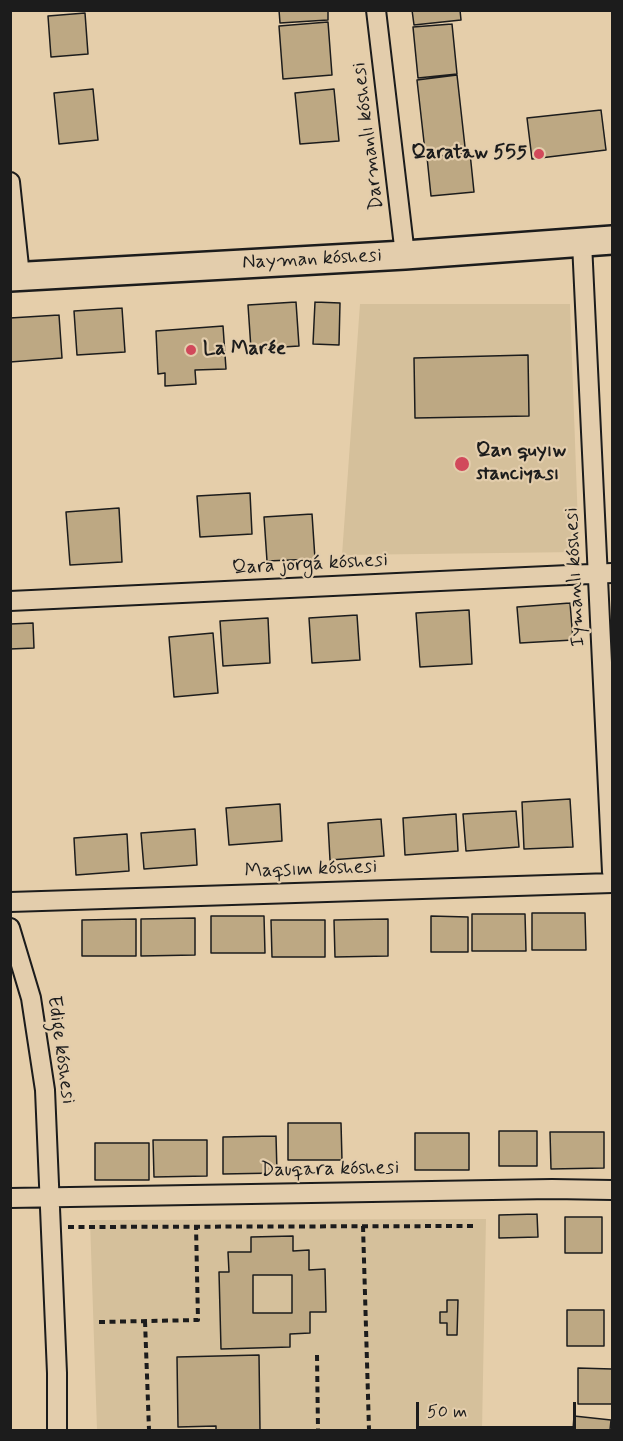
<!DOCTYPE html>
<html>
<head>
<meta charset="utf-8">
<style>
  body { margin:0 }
  #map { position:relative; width:623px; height:1441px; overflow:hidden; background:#e5ceaa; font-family:Mynerve,sans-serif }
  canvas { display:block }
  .frame { position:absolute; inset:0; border:12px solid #1c1c1c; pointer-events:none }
  .scale { position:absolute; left:416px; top:1402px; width:160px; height:27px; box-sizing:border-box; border:3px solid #1c1c1c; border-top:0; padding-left:8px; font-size:18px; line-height:21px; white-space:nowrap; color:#1c1c1c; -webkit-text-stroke:4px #e3cdac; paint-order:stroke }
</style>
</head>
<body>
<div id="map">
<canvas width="623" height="1441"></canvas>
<div class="frame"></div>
<div class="scale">50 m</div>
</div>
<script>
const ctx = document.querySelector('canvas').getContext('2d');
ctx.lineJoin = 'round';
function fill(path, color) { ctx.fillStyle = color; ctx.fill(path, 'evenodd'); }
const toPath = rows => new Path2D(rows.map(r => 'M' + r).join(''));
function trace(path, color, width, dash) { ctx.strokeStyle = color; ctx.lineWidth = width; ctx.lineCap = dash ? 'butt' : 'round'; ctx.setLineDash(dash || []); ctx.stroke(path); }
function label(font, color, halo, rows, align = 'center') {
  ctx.font = font + ' Mynerve,sans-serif'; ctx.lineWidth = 4.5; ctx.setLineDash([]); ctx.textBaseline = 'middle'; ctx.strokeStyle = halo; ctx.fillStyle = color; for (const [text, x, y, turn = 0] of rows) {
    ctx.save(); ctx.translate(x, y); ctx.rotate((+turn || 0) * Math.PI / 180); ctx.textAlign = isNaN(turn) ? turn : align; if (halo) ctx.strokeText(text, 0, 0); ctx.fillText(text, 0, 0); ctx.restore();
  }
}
fill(toPath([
  [360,304,570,304,579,552,342,555],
  [486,1219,482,1430,97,1430,90,1220]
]), '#d5c09b');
const building = toPath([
  [279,10,328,10,328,20,280,23,279,10],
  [412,10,460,10,461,20,414,25,412,10],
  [85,13,88,54,51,57,48,16,85,13],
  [328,22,332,75,283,79,279,26,328,22],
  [452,24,457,74,418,78,413,27,452,24],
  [457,75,465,147,425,151,417,80,457,75],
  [93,89,98,140,59,144,54,93,93,89],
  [334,89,339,141,300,144,295,93,334,89],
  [601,110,606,150,532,159,527,118,601,110],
  [470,153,474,192,431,196,427,157,470,153],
  [296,302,299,346,251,349,248,305,296,302],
  [315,302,340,303,339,345,313,344,315,302],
  [122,308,125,352,77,355,74,311,122,308],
  [59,315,62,358,10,362,10,318,59,315],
  [223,326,226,369,195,370,196,384,165,386,165,373,158,374,156,331,223,326],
  [528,355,529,416,415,418,414,358,528,355],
  [250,493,252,534,200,537,197,496,250,493],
  [119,508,122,562,70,565,66,512,119,508],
  [312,514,315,559,267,561,264,517,312,514],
  [570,603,573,640,520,643,517,607,570,603],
  [469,610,472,664,420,667,416,613,469,610],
  [357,615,360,660,312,663,309,618,357,615],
  [268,618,270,663,223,666,220,621,268,618],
  [33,623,34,648,10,649,10,624,33,623],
  [213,633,218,693,174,697,169,637,213,633],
  [570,799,573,847,524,849,522,802,570,799],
  [280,804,282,841,229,845,226,808,280,804],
  [516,811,519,847,466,851,463,814,516,811],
  [456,814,458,851,405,855,403,818,456,814],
  [381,819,384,856,330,860,328,823,381,819],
  [195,829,197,865,144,869,141,833,195,829],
  [127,834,129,871,76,875,74,838,127,834],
  [532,913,585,913,586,950,532,950,532,913],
  [472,914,525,914,526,951,472,951,472,914],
  [211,916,264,916,265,953,211,953,211,916],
  [431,916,468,917,468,952,431,952,431,916],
  [195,918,195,955,141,956,141,919,195,918],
  [136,919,136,956,82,956,82,920,136,919],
  [388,919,388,956,335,957,334,920,388,919],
  [271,920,325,920,325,957,272,957,271,920],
  [288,1123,341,1123,342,1160,288,1160,288,1123],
  [499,1131,537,1131,537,1166,499,1166,499,1131],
  [550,1132,604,1132,604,1168,551,1169,550,1132],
  [415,1133,469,1133,469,1170,415,1170,415,1133],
  [276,1136,277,1173,223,1174,223,1137,276,1136],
  [153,1140,207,1140,207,1176,154,1177,153,1140],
  [95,1143,149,1143,149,1180,95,1180,95,1143],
  [537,1214,538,1237,499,1238,499,1215,537,1214],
  [565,1217,602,1217,602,1253,565,1253,565,1217],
  [293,1236,293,1251,309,1250,309,1270,325,1269,326,1312,310,1312,310,1333,290,1334,290,1347,221,1349,219,1272,229,1272,228,1252,251,1252,251,1237,293,1236],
  [253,1275,292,1275,292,1313,253,1313,253,1275],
  [447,1300,458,1300,457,1335,447,1335,447,1323,440,1323,440,1312,447,1312,447,1300],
  [567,1310,604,1310,604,1346,567,1346,567,1310],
  [259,1355,260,1430,216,1430,216,1426,178,1427,177,1357,259,1355],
  [578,1368,612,1369,612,1404,578,1404,578,1368],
  [574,1416,611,1420,610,1430,573,1430,574,1416]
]);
fill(building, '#bda883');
trace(building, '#1c1c1c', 1.5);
const minor = toPath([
  [376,10,405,255],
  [10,182,20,276],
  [582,243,612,872],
  [10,601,612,573],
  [10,902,612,883],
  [10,928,31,998,45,1090,57,1373,57,1430],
  [10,1198,552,1189,612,1190]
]);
const secondary = toPath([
  [10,277,405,255,612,240]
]);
trace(minor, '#1c1c1c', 22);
trace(secondary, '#1c1c1c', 32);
trace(toPath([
  [363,1226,369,1430],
  [68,1227,475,1226],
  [145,1321,149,1430],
  [99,1322,198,1320,196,1226],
  [317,1355,318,1430]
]), '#1c1c1c', 4, [6, 4.5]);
trace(minor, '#e3cdac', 18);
trace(secondary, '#e3cdac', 27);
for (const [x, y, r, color] of [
  [539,154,6,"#d1495b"],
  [191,350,6,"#d1495b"],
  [462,464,8,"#d1495b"]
]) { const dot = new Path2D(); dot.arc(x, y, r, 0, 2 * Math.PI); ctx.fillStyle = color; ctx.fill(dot); trace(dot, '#e3cdac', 2); }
label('20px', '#1c1c1c', '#e3cdac', [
  ["Darmanlı kóshesi",369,136,-97],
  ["Nayman kóshesi",312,260,-3],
  ["Qara jorǵa kóshesi",310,565,-3],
  ["Iymanlı kóshesi",576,577,-93],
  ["Maqsım kóshesi",311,870,-2],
  ["Edige kóshesi",60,1050,82],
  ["Dauqara kóshesi",330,1170,-1]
]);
label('bold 20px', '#1c1c1c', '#e3cdac', [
  ["Qarataw 555",527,154,"right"],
  ["La Marée",203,350],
  ["Qan quyıw",476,452],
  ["stanciyası",476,475]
], 'left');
</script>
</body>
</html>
